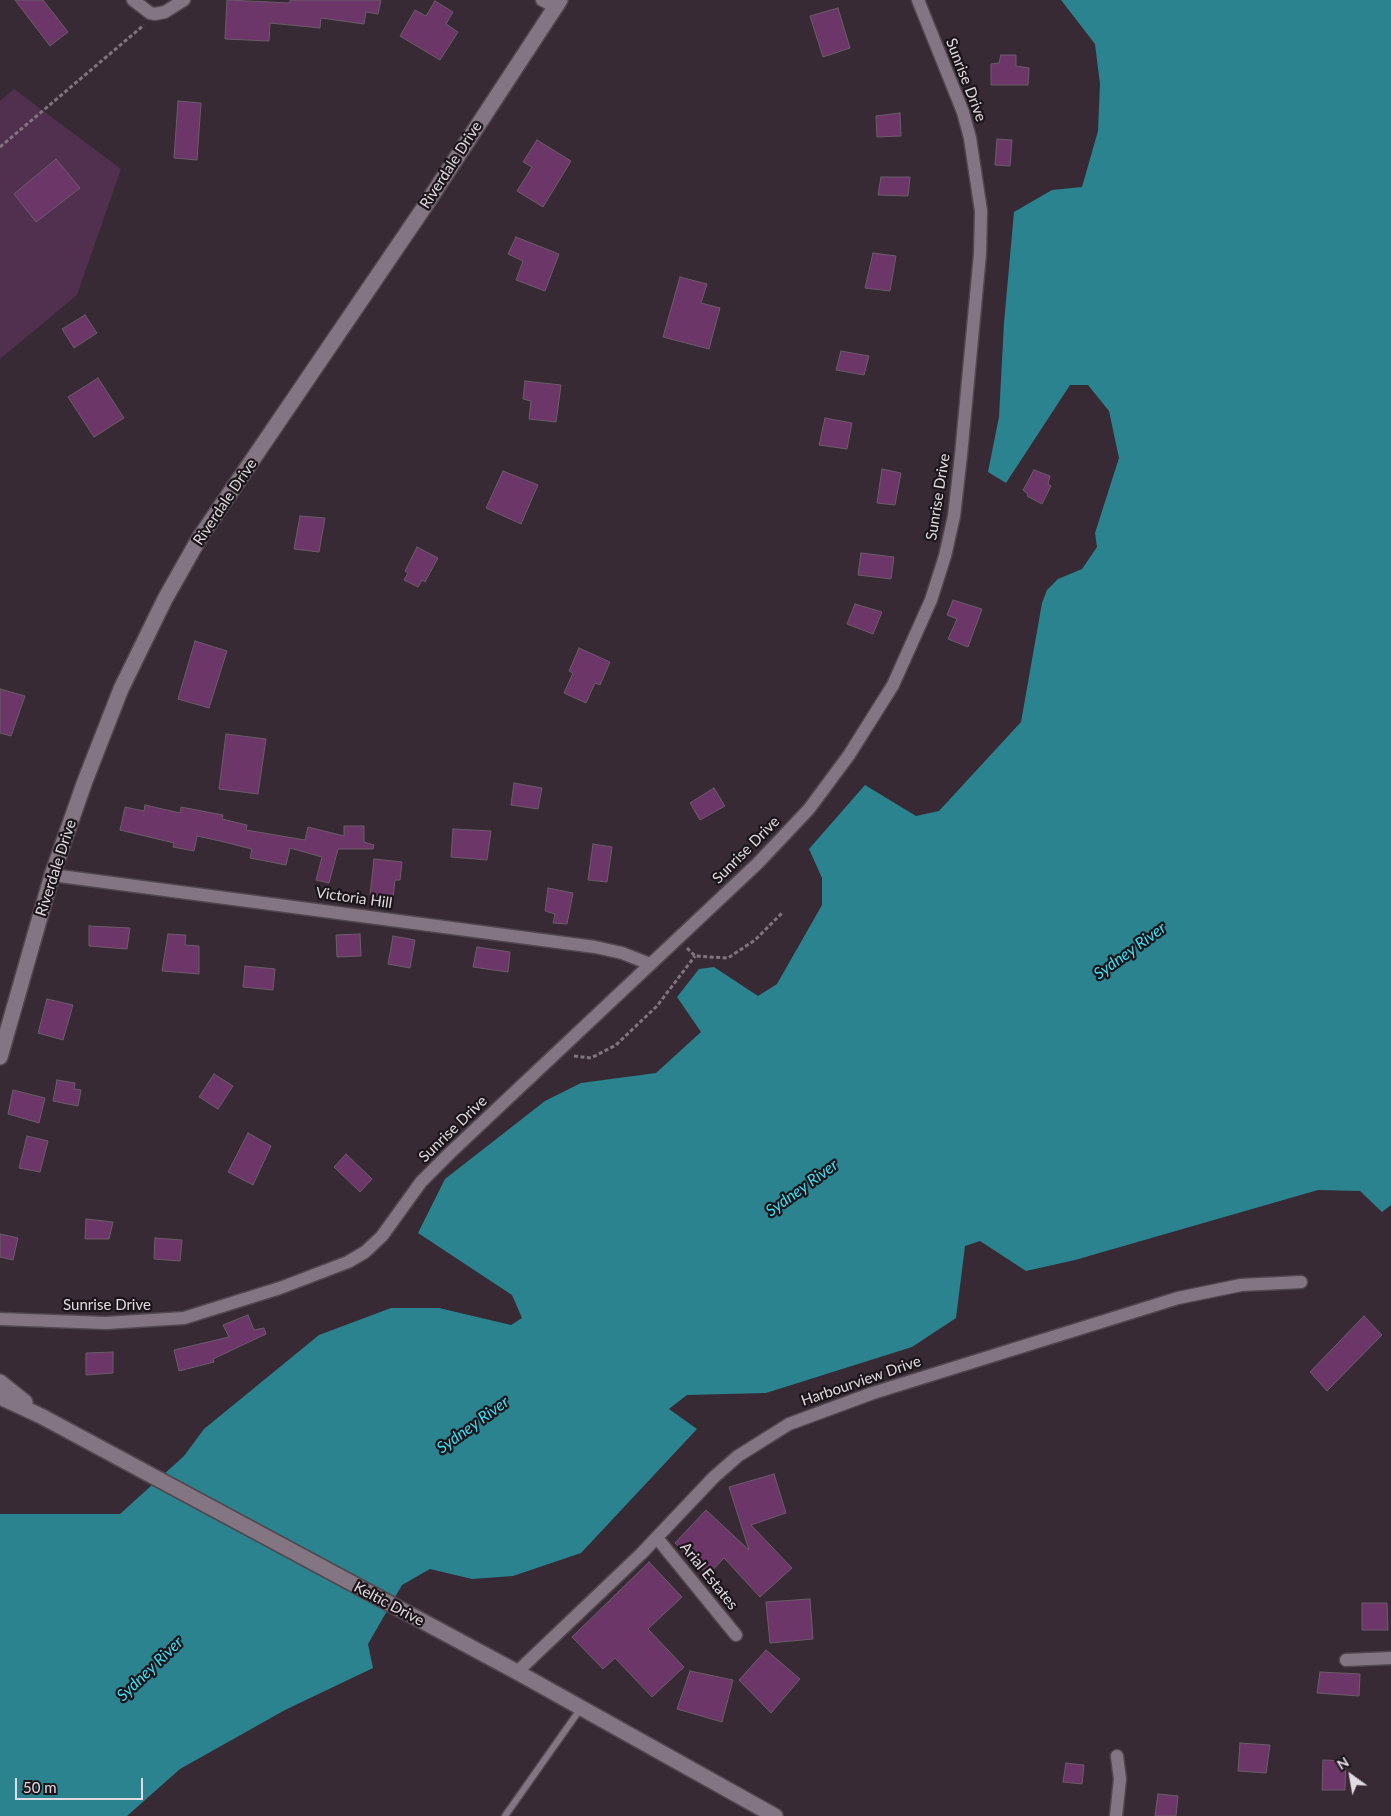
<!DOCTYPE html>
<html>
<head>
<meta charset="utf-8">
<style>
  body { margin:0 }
  #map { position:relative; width:1391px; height:1816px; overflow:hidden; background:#372a35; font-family:Lato,sans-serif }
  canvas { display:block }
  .north { position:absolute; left:1326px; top:1751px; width:50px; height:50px; -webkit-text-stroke:4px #1b151a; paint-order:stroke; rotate:328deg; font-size:14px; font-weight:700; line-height:20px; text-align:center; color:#e2dae1 }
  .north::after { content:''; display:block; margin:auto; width:18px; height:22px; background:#e2dae1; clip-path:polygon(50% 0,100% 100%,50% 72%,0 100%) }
  .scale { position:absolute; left:15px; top:1778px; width:128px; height:22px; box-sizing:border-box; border:2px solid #e2dae1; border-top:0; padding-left:6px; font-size:15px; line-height:18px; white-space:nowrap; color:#e2dae1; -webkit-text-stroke:4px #1b151a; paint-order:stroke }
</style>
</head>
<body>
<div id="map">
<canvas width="1391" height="1816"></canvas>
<div class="north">N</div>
<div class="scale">50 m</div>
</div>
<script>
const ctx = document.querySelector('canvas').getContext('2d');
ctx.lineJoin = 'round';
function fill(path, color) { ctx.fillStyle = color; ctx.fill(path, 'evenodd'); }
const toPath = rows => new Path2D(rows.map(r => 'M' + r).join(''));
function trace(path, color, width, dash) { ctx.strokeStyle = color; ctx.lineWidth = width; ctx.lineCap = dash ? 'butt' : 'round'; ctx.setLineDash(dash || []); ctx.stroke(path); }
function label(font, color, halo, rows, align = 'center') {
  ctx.font = font + ' Lato,sans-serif'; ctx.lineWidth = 4.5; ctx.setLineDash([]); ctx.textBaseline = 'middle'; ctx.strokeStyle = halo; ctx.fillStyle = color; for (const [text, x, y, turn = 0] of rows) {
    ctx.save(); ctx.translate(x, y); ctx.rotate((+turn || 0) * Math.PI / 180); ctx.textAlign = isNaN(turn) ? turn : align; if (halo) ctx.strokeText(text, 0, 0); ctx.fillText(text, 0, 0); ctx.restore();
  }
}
fill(toPath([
  [14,89,121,169,77,295,0,359,0,101]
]), '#512f4e');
fill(toPath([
  [1061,0,1391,0,1391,1205,1382,1212,1360,1191,1318,1190,1075,1260,1026,1271,980,1241,965,1246,956,1318,912,1347,766,1393,687,1395,669,1409,697,1429,581,1553,513,1576,472,1579,430,1569,402,1585,368,1644,373,1668,285,1710,180,1769,127,1816,0,1816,0,1514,120,1514,184,1456,204,1429,319,1335,391,1308,439,1308,511,1325,522,1318,512,1295,418,1233,445,1179,545,1101,581,1083,656,1073,701,1032,677,997,699,969,714,967,758,996,777,984,822,905,822,878,809,849,865,785,916,816,939,811,1021,722,1042,603,1047,590,1058,579,1082,569,1097,547,1095,533,1119,458,1109,411,1088,385,1070,385,1006,483,988,472,999,417,1004,323,1014,212,1052,190,1082,187,1098,131,1100,84,1095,44]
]), '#2b8390');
const building = toPath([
  [15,0,43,0,68,32,50,46,15,0],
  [227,0,290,3,290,0,381,0,378,14,366,12,364,24,321,18,320,28,270,23,269,41,225,39,227,0],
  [435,1,453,12,446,24,458,32,440,60,400,36,415,10,426,16,435,1],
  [838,8,850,48,823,57,810,16,838,8],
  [1001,55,1016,55,1016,66,1029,68,1028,85,991,85,991,64,999,63,1001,55],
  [178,101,201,103,197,160,174,158,178,101],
  [900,113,901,136,877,137,876,116,900,113],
  [997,139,1012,140,1010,166,995,165,997,139],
  [537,140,571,161,543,207,517,191,532,167,523,162,537,140],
  [56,159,80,188,36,222,14,194,56,159],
  [881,177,910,177,908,196,878,195,881,177],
  [516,237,559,254,545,291,516,280,523,261,508,254,516,237],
  [873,253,896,256,890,291,865,288,873,253],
  [680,277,707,284,701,303,720,308,709,349,663,337,680,277],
  [85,315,97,333,74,348,62,329,85,315],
  [841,351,869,356,864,375,836,370,841,351],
  [98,378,124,418,94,437,68,397,98,378],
  [525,381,561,385,556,422,529,419,531,401,523,399,525,381],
  [825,418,852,423,847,449,819,445,825,418],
  [882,469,901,473,895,505,877,503,882,469],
  [1034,470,1050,476,1048,484,1051,486,1042,504,1027,496,1028,494,1023,490,1034,470],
  [503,471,538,485,521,524,486,508,503,471],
  [300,516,325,518,319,552,294,549,300,516],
  [417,547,438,558,425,582,422,580,418,587,404,580,408,573,405,571,417,547],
  [861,553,894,557,891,579,858,575,861,553],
  [953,600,982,609,968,647,948,639,957,619,947,615,953,600],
  [855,604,882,612,873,634,847,624,855,604],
  [195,641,227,651,209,708,178,699,195,641],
  [579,648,610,662,600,685,595,683,586,703,564,693,573,673,569,671,579,648],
  [0,689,25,696,11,736,0,733,0,689],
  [226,734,266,739,258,794,219,789,226,734],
  [514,783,542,788,538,809,511,805,514,783],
  [714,788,725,806,700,820,690,803,714,788],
  [145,805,180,813,181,807,223,815,222,819,247,825,246,830,305,840,308,827,344,836,344,826,364,826,364,842,374,845,373,849,338,849,329,883,316,880,322,857,290,848,286,865,250,858,252,849,220,841,197,836,194,851,173,847,174,843,120,830,125,807,144,811,145,805],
  [453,829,491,831,487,860,451,857,453,829],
  [593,844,612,847,607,882,588,880,593,844],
  [374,859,402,862,400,880,395,880,393,898,370,895,374,859],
  [548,888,573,893,567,924,553,923,555,914,545,911,548,888],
  [89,926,130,928,127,949,89,946,89,926],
  [168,934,186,935,185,945,199,946,199,974,162,971,168,934],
  [360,934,361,956,337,957,336,935,360,934],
  [393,936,415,940,410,968,388,964,393,936],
  [477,947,510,952,508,972,473,967,477,947],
  [245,966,275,969,273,990,243,987,245,966],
  [47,999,73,1005,63,1040,38,1033,47,999],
  [214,1074,233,1086,218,1109,199,1097,214,1074],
  [57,1080,75,1083,74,1089,81,1090,78,1106,53,1101,57,1080],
  [13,1090,45,1098,39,1123,8,1114,13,1090],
  [248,1133,271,1146,253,1185,228,1172,248,1133],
  [27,1136,48,1141,40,1172,19,1168,27,1136],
  [346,1154,372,1179,360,1192,334,1167,346,1154],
  [86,1219,113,1222,109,1239,85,1239,86,1219],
  [0,1234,18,1238,13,1260,0,1257,0,1234],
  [155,1238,182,1240,180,1261,154,1259,155,1238],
  [248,1315,254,1330,264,1328,266,1334,213,1359,214,1362,179,1371,174,1350,229,1337,223,1325,248,1315],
  [1364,1316,1382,1335,1327,1391,1310,1372,1364,1316],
  [113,1352,113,1373,86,1375,86,1353,113,1352],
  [774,1474,786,1513,751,1525,792,1568,760,1597,724,1558,708,1575,675,1543,706,1510,749,1550,729,1487,774,1474],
  [649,1562,682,1597,648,1629,684,1667,652,1697,615,1658,603,1669,572,1637,649,1562],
  [810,1599,813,1639,770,1643,766,1602,810,1599],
  [1362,1603,1387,1603,1388,1630,1362,1630,1362,1603],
  [766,1650,800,1679,771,1713,739,1680,766,1650],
  [690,1671,733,1680,722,1722,677,1709,690,1671],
  [1320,1672,1360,1674,1359,1696,1317,1693,1320,1672],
  [1240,1743,1270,1745,1266,1773,1238,1771,1240,1743],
  [1323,1760,1346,1761,1345,1790,1322,1790,1323,1760],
  [1066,1763,1084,1765,1082,1784,1063,1782,1066,1763],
  [1158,1794,1178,1796,1176,1816,1155,1816,1158,1794]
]);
fill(building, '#6d3668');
trace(building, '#6b5d69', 1);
const lane = toPath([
  [505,1816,581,1708]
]);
const street = toPath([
  [133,0,150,13,155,14,165,12,184,0],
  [542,0,555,7],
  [52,875,595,947,622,953,650,964],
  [0,1319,106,1323,184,1318,280,1288,348,1262,365,1252,382,1236,421,1182,451,1152,758,863,809,809,849,755,893,685,931,600,945,556,954,516,961,455,980,254,981,211,970,138,963,112,918,0],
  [657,1538,736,1635],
  [1346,1660,1391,1658],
  [517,1672,642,1553,714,1477,738,1456,789,1424,873,1393,1178,1298,1241,1285,1301,1282],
  [1116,1816,1120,1779,1117,1756]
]);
const secondary = toPath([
  [0,1057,52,875,85,781,121,689,165,599,200,537,423,209,560,0],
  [0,1382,25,1402],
  [0,1397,41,1416,517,1672,775,1816]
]);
trace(lane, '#51474f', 9);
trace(street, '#51474f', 15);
trace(secondary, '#51474f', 18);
trace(toPath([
  [0,147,144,25],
  [687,948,695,956,728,958,755,940,783,912],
  [574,1056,591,1058,616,1045,657,1006,695,956]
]), '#7f757e', 3, [4, 2.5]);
trace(lane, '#847582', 6);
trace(street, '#847582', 12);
trace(secondary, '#847582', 15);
label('15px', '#e2dae1', '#1b151a', [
  ["Sunrise Drive",966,80,69],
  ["Riverdale Drive",451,165,-57],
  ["Sunrise Drive",938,497,-81],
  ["Riverdale Drive",225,502,-56],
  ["Sunrise Drive",746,850,-45],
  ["Riverdale Drive",56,868,-72],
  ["Victoria Hill",354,898,8],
  ["Sunrise Drive",453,1129,-44],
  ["Sunrise Drive",107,1305],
  ["Harbourview Drive",861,1381,-19],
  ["Arial Estates",709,1576,51],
  ["Keltic Drive",389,1604,28]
]);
label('italic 16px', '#3ae3fa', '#1b151a', [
  ["Sydney River",1130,951,-36],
  ["Sydney River",802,1188,-36],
  ["Sydney River",473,1425,-36],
  ["Sydney River",150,1669,-44]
]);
</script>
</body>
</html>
